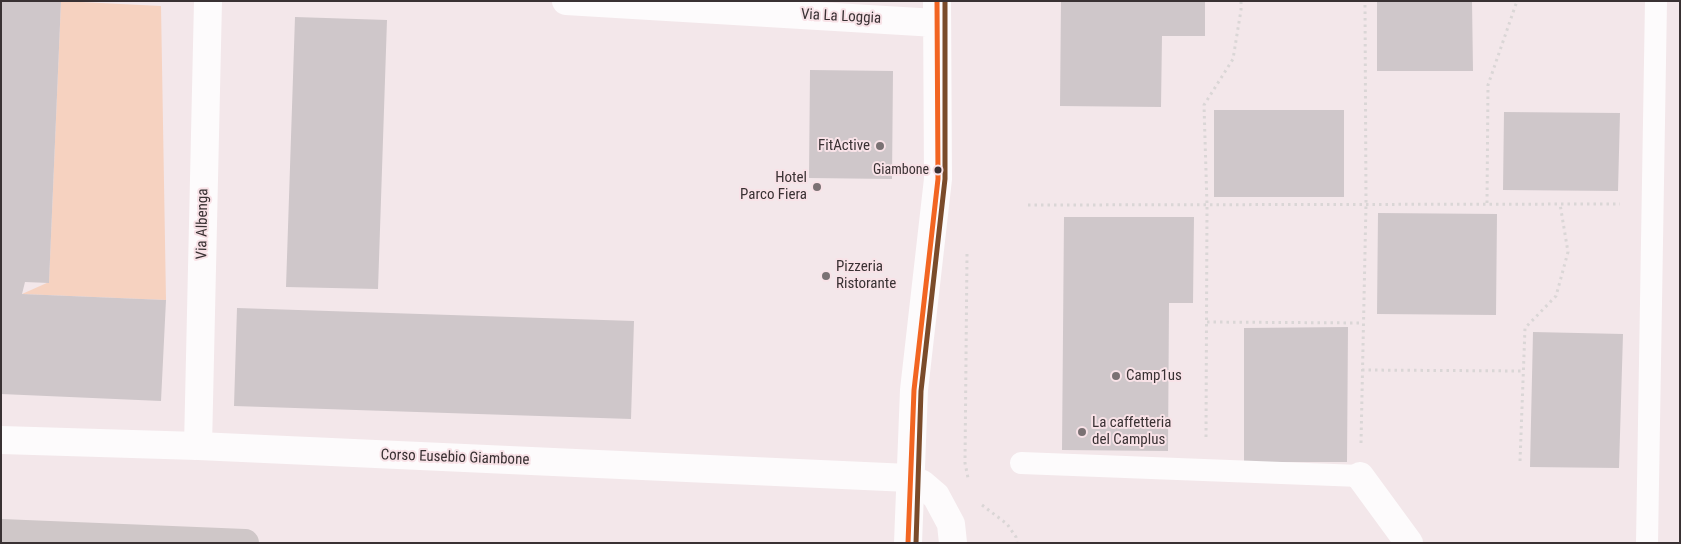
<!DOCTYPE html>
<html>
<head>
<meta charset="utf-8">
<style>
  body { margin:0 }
  #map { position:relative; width:1681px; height:544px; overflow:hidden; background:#f3e7ea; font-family:"Roboto Condensed",sans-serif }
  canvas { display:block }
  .frame { position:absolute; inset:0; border:2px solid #393133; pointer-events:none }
</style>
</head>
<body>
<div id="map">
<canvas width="1681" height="544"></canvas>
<div class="frame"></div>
</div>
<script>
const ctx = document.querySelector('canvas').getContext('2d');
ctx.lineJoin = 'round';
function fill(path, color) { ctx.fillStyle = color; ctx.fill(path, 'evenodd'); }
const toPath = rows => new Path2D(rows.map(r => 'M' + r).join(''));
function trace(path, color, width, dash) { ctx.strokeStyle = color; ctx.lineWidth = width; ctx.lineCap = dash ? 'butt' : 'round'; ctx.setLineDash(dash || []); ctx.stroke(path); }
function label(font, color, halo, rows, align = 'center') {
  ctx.font = font + ' "Roboto Condensed",sans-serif'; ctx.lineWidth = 4; ctx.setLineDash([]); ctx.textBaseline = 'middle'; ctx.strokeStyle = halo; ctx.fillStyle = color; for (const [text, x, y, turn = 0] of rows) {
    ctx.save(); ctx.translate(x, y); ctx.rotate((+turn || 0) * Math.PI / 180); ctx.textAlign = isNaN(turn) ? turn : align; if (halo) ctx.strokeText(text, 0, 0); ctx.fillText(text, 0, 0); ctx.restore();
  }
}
fill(toPath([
  [61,1,161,6,166,300,22,294,49,282]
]), '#f6d2c0');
fill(toPath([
  [1,1,61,1,49,283,25,282,22,294,166,300,161,401,1,394],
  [1061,1,1205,1,1205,36,1162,36,1161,107,1060,106],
  [1377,1,1472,1,1473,71,1377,71],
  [295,17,387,20,378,289,286,287],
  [810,70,893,71,892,179,809,178],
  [1214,110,1344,110,1344,197,1214,197],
  [1504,112,1620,113,1618,191,1503,190],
  [1378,213,1497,214,1496,315,1377,314],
  [1064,217,1194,217,1193,303,1169,303,1168,451,1062,450],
  [237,308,634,321,631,419,234,406],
  [1348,327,1347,462,1244,462,1244,328],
  [1533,332,1623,334,1619,468,1530,467]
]), '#cfc7ca');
trace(toPath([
  [1487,203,1488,85,1517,1],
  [1028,205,1620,204],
  [967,254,965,463,968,478],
  [1207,322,1363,323],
  [1362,370,1524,371],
  [1206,437,1207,205,1204,105,1233,59,1241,10,1241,1],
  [1361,443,1366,204,1365,1],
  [1520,461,1525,328,1556,296,1568,252,1560,204],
  [982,505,1007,524,1016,537,1017,543]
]), '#dad6d6', 3, [2.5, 4]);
trace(toPath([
  [1021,463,1360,476],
  [1647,543,1656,1]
]), '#fdfbfc', 22);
trace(toPath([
  [1360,476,1409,543]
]), '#fdfbfc', 28);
trace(toPath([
  [566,1,936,23],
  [198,446,208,1],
  [908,543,914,390,938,179,937,1]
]), '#fdfbfc', 28);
trace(toPath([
  [1,440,198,446,909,478,922,484,936,496,951,524,953,543]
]), '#fdfbfc', 28);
trace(toPath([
  [1,533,245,543]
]), '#cfc7c8', 28);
trace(toPath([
  [908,543,914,390,938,179,937,1]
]), '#f26522', 5);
trace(toPath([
  [916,543,921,391,945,179,945,1]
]), '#7a4b2a', 5);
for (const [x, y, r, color] of [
  [880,146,5,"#7a7173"],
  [938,170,4.5,"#393133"],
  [817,187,5,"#7a7173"],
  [826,276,5,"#7a7173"],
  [1116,376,5,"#7a7173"],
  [1082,432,5,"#7a7173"]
]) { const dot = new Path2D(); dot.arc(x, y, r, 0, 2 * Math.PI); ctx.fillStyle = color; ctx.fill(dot); trace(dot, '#f8e2e7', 2); }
label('14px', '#393133', '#f8e2e7', [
  ["Giambone",929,170]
], 'right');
label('15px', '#393133', '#f8e2e7', [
  ["Via La Loggia",841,17,3],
  ["Via Albenga",203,224,-89],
  ["Corso Eusebio Giambone",455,458,2]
]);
label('15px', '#393133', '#f8e2e7', [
  ["FitActive",870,146,"right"],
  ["Hotel",807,178,"right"],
  ["Parco Fiera",807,195,"right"],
  ["Pizzeria",836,267],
  ["Ristorante",836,284],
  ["Camp1us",1126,376],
  ["La caffetteria",1092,423],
  ["del Camplus",1092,440]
], 'left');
</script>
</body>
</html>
